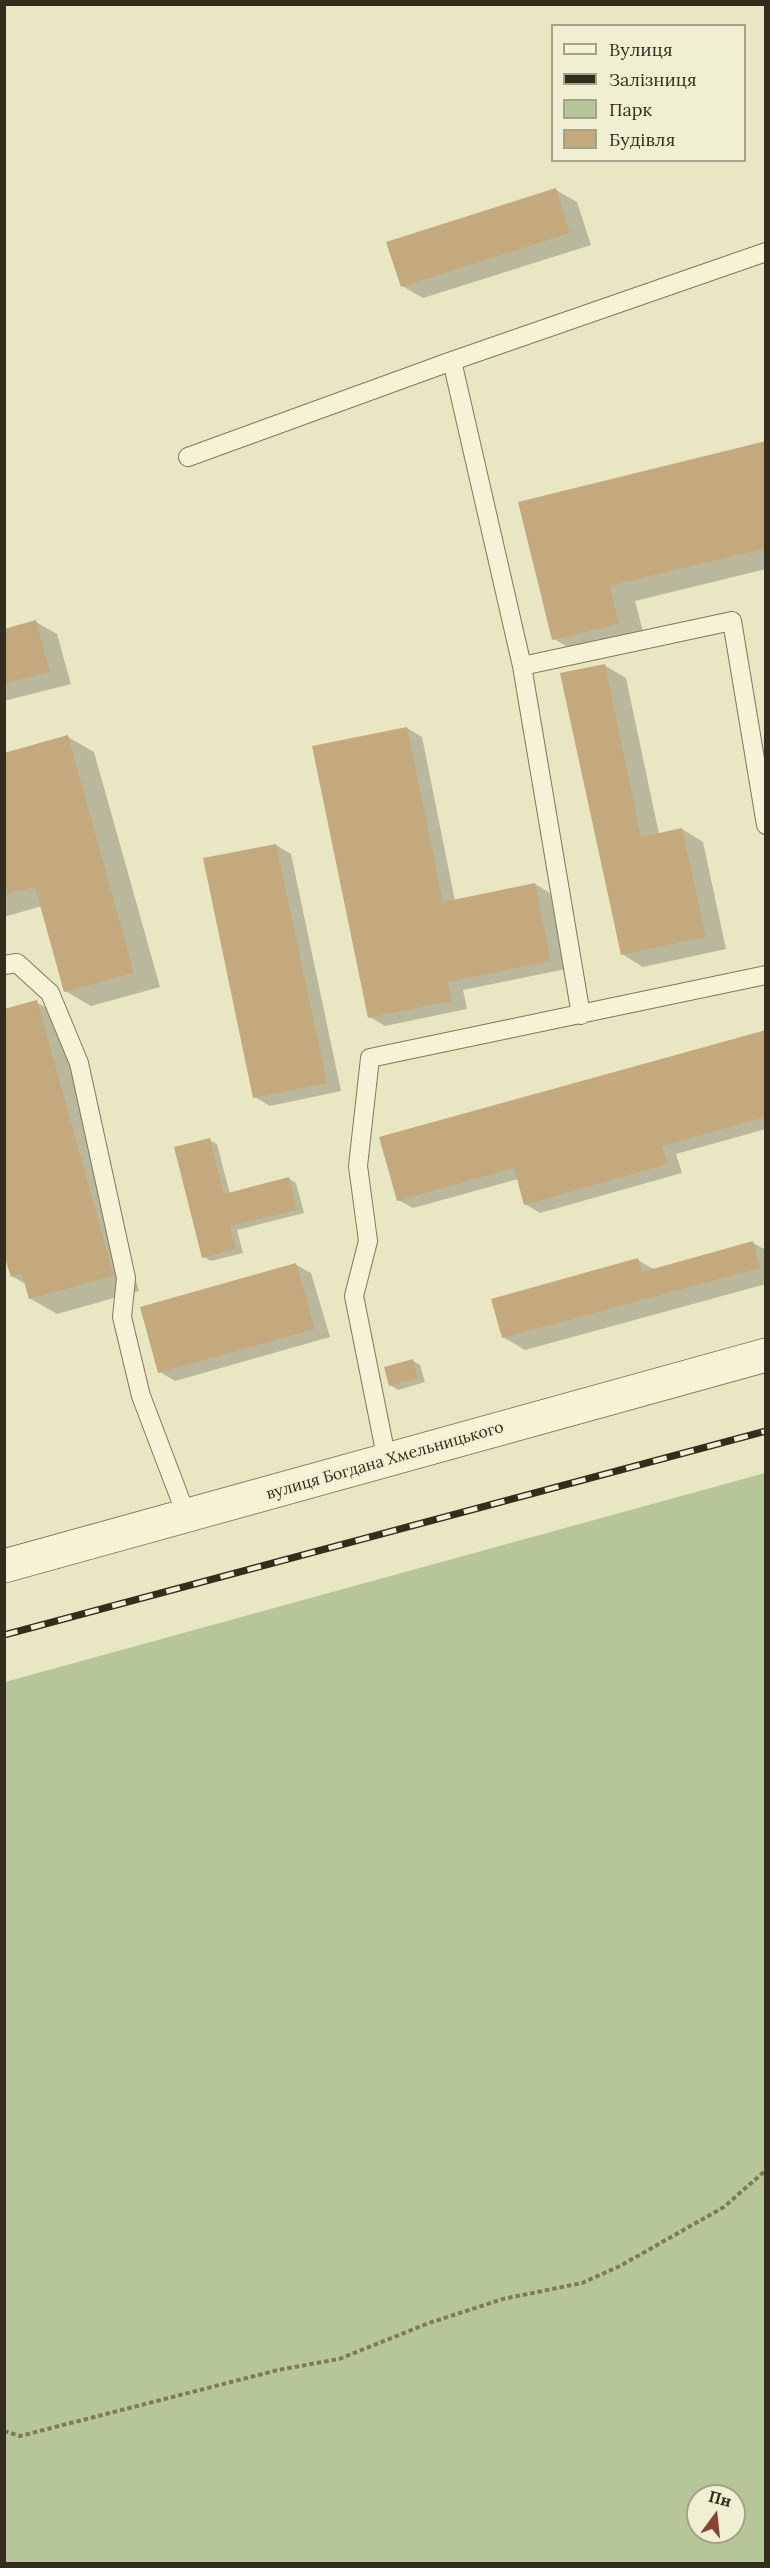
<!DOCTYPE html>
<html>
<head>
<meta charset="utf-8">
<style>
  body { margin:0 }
  #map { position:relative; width:770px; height:2568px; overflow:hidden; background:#e9e6c3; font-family:Lora,serif }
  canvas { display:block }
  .frame { position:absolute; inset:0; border:6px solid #332d1e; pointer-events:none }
  .legend { position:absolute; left:551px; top:24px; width:195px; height:138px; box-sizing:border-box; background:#f1efd2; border:2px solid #a5a18a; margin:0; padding:8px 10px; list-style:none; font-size:18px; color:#332d1e }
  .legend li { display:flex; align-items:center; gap:12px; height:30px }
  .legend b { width:30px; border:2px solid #a5a18a }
  .north { position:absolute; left:686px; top:2484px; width:60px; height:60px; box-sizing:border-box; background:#f1efd2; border:2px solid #a5a18a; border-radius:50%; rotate:15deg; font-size:16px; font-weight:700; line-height:24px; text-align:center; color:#332d1e }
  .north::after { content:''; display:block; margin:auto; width:21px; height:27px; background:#8b4331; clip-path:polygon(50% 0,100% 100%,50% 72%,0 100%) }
</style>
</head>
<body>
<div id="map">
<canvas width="770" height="2568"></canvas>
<div class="frame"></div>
<ul class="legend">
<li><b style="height:8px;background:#f5f2d5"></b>Вулиця</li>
<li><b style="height:8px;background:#332d1e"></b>Залізниця</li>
<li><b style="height:16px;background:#b7c698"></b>Парк</li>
<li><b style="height:16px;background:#c4a97c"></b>Будівля</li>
</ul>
<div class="north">Пн</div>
</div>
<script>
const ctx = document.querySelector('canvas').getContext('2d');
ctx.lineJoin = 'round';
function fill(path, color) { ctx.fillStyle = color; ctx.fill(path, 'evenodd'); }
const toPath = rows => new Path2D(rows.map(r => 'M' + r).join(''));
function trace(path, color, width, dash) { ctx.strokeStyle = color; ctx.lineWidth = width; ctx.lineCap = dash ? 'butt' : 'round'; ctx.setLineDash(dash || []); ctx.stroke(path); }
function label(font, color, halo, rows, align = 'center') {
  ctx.font = font + ' Lora,serif'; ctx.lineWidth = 4.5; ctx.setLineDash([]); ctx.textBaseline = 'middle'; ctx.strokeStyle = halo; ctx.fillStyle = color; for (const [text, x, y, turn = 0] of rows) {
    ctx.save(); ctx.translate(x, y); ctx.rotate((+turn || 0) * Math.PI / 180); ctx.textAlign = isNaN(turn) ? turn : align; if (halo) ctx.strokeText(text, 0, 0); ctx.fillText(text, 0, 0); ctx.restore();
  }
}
fill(toPath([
  [765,1473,765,2563,5,2563,5,1682],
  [698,2496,734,2496,734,2532,698,2532]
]), '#b7c698');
fill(toPath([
  [556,190,577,202,591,245,423,298,402,286],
  [766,443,766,569,635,601,645,639,580,654,554,639,519,504],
  [36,622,57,634,71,684,4,701,4,630],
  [604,665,626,678,659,834,682,829,703,842,726,949,643,967,622,954],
  [407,728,422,737,455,901,535,884,550,893,566,969,463,990,467,1009,385,1026,370,1017],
  [68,737,94,752,160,987,91,1006,65,991,42,906,4,917,4,754],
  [276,845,291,854,341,1091,270,1106,255,1097],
  [36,1002,62,1017,139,1291,57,1314,31,1299,27,1285,12,1276],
  [766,1031,766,1129,676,1154,682,1173,540,1213,525,1204,518,1179,413,1208,398,1200],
  [209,1140,217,1144,230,1194,289,1179,296,1183,304,1213,237,1230,243,1253,211,1261,204,1257],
  [753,1243,766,1250,766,1284,525,1350,503,1337,638,1260,655,1270],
  [296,1265,311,1273,330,1337,175,1381,160,1372],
  [413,1361,420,1365,425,1382,398,1390,390,1385]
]), '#0003');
fill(toPath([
  [556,188,570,233,401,287,386,242],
  [766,441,766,548,610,586,619,624,552,640,518,502],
  [36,620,50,672,4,684,4,629],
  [605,664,641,837,682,828,706,937,621,955,560,673],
  [407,727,443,902,535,883,551,961,448,982,452,1001,368,1018,312,746],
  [68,735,134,973,64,992,35,887,4,895,4,753],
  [276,844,327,1083,253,1098,203,858],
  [37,1000,114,1276,29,1299,22,1274,11,1277,4,1255,4,1009],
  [766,1030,766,1117,662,1146,668,1164,524,1205,514,1168,397,1201,379,1137],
  [210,1138,224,1194,289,1177,297,1210,230,1226,236,1249,202,1258,174,1147],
  [753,1241,760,1268,502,1338,491,1299,638,1258,642,1272],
  [296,1263,315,1329,158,1373,140,1307],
  [413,1359,418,1378,389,1386,384,1367]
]), '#c4a97c');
const lane = toPath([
  [452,361,522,666,581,1015],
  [188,457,452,361,766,252],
  [522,666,732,621,766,825],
  [4,965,17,963,50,993,79,1063,126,1278,122,1317,141,1396,187,1517],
  [387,1461,354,1296,368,1241,358,1166,370,1058,766,975]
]);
const street = toPath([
  [4,1566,766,1355]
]);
trace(lane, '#82785c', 20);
trace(street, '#82785c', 35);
trace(toPath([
  [4,2431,20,2436,278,2370,339,2359,429,2323,503,2299,582,2283,620,2266,724,2207,766,2170]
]), '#82785c', 4, [4.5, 3]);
trace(lane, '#f5f2d5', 18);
trace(street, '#f5f2d5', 33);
const rail = toPath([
  [4,1635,766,1431]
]);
trace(rail, '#332d1e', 7);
trace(rail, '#f1efd2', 4.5, [14]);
label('16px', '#332d1e', '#f1efd2', [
  ["вулиця Богдана Хмельницького",385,1461,-16]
]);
</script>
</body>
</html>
